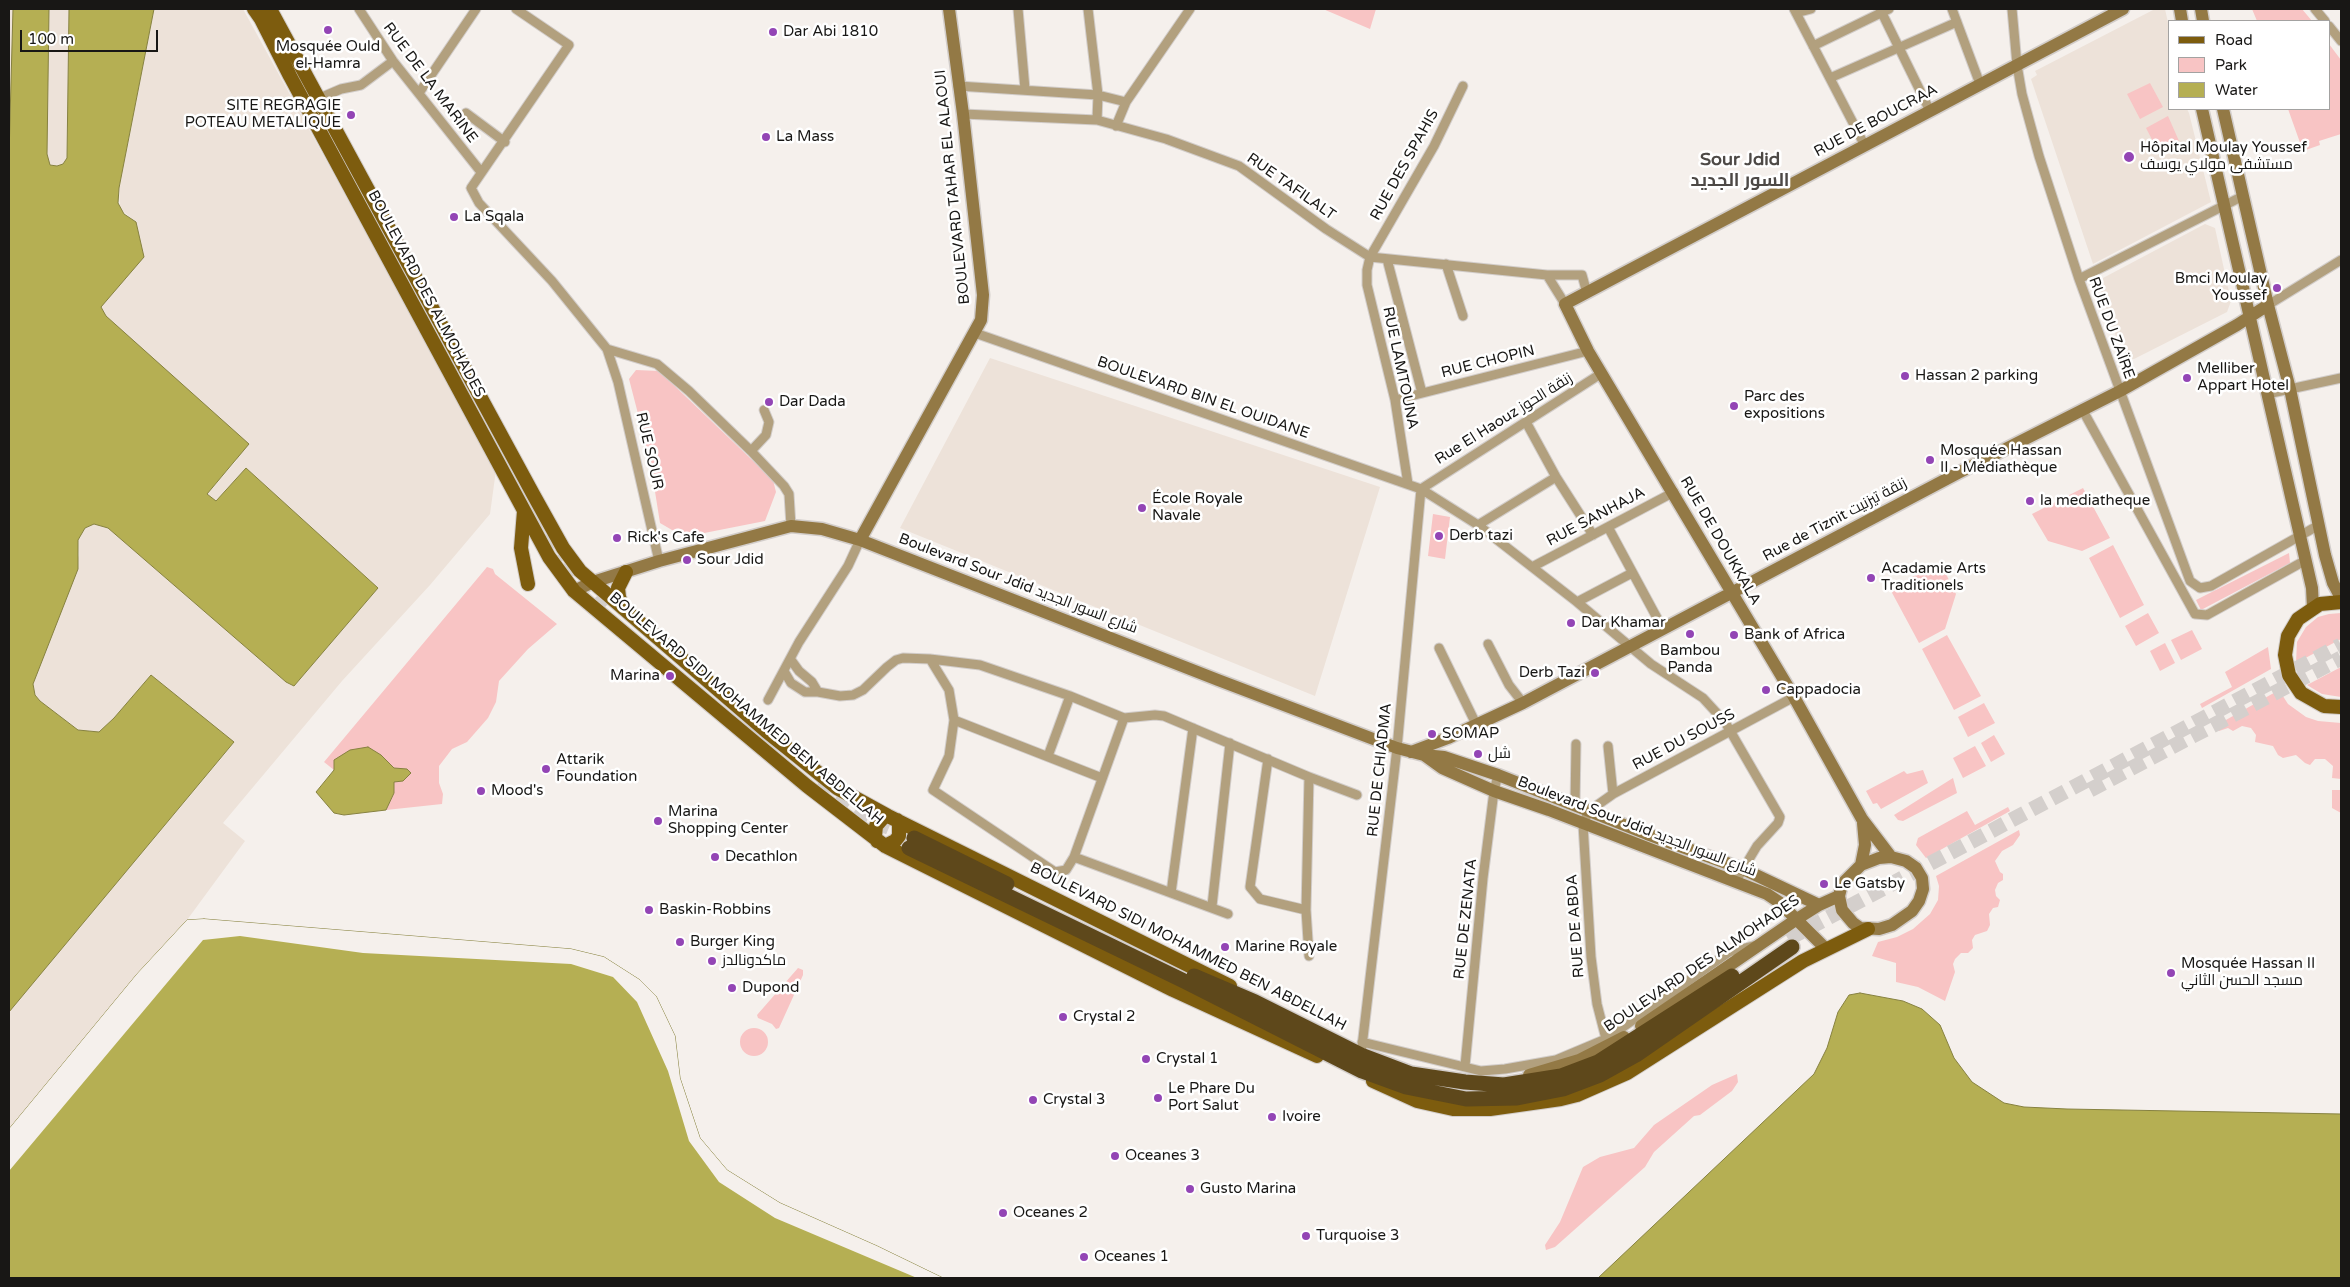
<!DOCTYPE html>
<html>
<head>
<meta charset="utf-8">
<style>
  body { margin:0 }
  #map { position:relative; width:2350px; height:1287px; overflow:hidden; background:#f5f0ec; font-family:"Varela Round",sans-serif }
  canvas { display:block }
  .frame { position:absolute; inset:0; border:10px solid #181715; pointer-events:none }
  .legend { position:absolute; left:2168px; top:20px; width:162px; height:90px; box-sizing:border-box; background:#fff; border:1px solid #a3a2a1; margin:0; padding:6px 9px; list-style:none; font-size:15px; color:#181715 }
  .legend li { display:flex; align-items:center; gap:10px; height:25px }
  .legend b { width:25px; border:1px solid #a3a2a1 }
  .scale { position:absolute; left:20px; top:30px; width:138px; height:22px; box-sizing:border-box; border:2px solid #181715; border-top:0; padding-left:6px; font-size:15px; line-height:18px; white-space:nowrap; color:#181715; -webkit-text-stroke:4px #fff; paint-order:stroke }
</style>
</head>
<body>
<div id="map">
<canvas width="2350" height="1287"></canvas>
<div class="frame"></div>
<ul class="legend">
<li><b style="height:6px;background:#7d5c0e"></b>Road</li>
<li><b style="height:14px;background:#f8c4c4"></b>Park</li>
<li><b style="height:14px;background:#b5af53"></b>Water</li>
</ul>
<div class="scale">100 m</div>
</div>
<script>
const ctx = document.querySelector('canvas').getContext('2d');
ctx.lineJoin = 'round';
function fill(path, color) { ctx.fillStyle = color; ctx.fill(path, 'evenodd'); }
const toPath = rows => new Path2D(rows.map(r => 'M' + r).join(''));
function trace(path, color, width, dash) { ctx.strokeStyle = color; ctx.lineWidth = width; ctx.lineCap = dash ? 'butt' : 'round'; ctx.setLineDash(dash || []); ctx.stroke(path); }
function label(font, color, halo, rows, align = 'center') {
  ctx.font = font + ' "Varela Round",Cairo,sans-serif'; ctx.lineWidth = 5; ctx.setLineDash([]); ctx.textBaseline = 'middle'; ctx.strokeStyle = halo; ctx.fillStyle = color; for (const [text, x, y, turn = 0] of rows) {
    ctx.save(); ctx.translate(x, y); ctx.rotate((+turn || 0) * Math.PI / 180); ctx.textAlign = isNaN(turn) ? turn : align; if (halo) ctx.strokeText(text, 0, 0); ctx.fillText(text, 0, 0); ctx.restore();
  }
}
fill(toPath([
  [9,9,69,9,67,158,63,164,57,166,9,156],
  [154,9,243,9,496,470,490,514,430,585,342,681,223,823,245,841,187,920,137,974,9,1129,9,1012,234,743,151,675,114,718,99,732,79,730,40,701,35,695,33,684,79,555,78,540,85,528,94,524,108,528,286,682,294,686,378,588,246,468,215,501,207,494,237,460,106,316,101,307,136,222,120,209,119,188],
  [2155,9,2165,9,2169,27,2169,109,2187,109,2189,113,2211,202,2093,264,2031,79,2037,75,2035,71],
  [2205,224,2215,228,2231,301,2227,312,2134,359,2123,357,2099,286,2103,278],
  [990,358,1380,487,1315,696,900,528]
]), '#ede2d9');
fill(toPath([
  [1323,9,1376,9,1370,29],
  [2252,9,2302,9,2312,21,2257,21],
  [2329,44,2341,60,2341,134,2319,141,2320,145,2303,151,2288,109,2329,109],
  [2150,83,2163,107,2140,119,2127,94],
  [2168,116,2179,141,2159,153,2146,128],
  [636,370,659,371,773,480,776,492,765,521,684,537,660,523,650,460,629,379],
  [2083,488,2110,538,2082,551,2048,541,2032,514],
  [1433,514,1450,517,1445,559,1428,556],
  [2113,545,2144,605,2120,618,2089,558],
  [2289,553,2290,563,2201,610,2196,600],
  [1940,562,1956,594,1945,629,1919,643,1890,589],
  [487,567,493,569,495,574,557,624,528,649,499,681,496,702,488,718,467,742,452,749,439,766,439,783,443,794,442,804,386,810,394,793,394,782,407,769,394,769,381,755,334,770,324,762],
  [2148,613,2159,633,2136,646,2125,626],
  [2341,613,2341,639,2296,663,2297,642,2306,627,2318,617,2329,614],
  [2192,630,2202,649,2181,660,2171,640],
  [1947,635,1981,696,1954,710,1922,649],
  [2165,643,2175,663,2160,671,2150,651],
  [2268,647,2271,669,2202,708,2200,704,2232,687,2225,672],
  [2341,667,2341,697,2322,694,2307,685],
  [2279,690,2288,704,2306,717,2318,721,2341,723,2341,779,2332,778,2333,766,2325,759,2315,759,2310,765,2305,763,2296,755,2283,758,2278,755,2273,746,2255,742,2256,735,2251,728,2242,726,2233,731,2228,728,2219,731,2217,725],
  [1984,703,1995,723,1968,737,1958,717],
  [1994,735,2005,754,1991,762,1981,743],
  [1975,746,1986,766,1963,778,1953,758],
  [1923,770,1928,783,1881,809,1877,803,1873,804,1866,791,1904,771,1907,774],
  [1953,778,1957,793,1903,821,1898,820,1894,815],
  [2332,790,2341,790,2341,813,2332,808],
  [2008,807,2010,811,1926,858,1916,845,1918,838,1967,811,1975,825],
  [2019,830,2020,835,2013,845,2002,851,1995,861,2000,872,2003,874,2003,880,1998,883,1995,890,1996,896,2000,900,1998,907,1993,908,1989,914,1990,925,1987,931,1975,935,1972,940,1973,948,1968,953,1961,953,1955,959,1953,964,1955,972,1945,1001,1918,987,1896,982,1896,963,1872,956,1878,942,1897,937,1913,929,1930,914,1938,900,1939,886,1936,876],
  [798,968,803,970,803,975,779,1028,776,1029,772,1024,758,1018,757,1015],
  '740 1042a14 14 0 1 1 28 0a14 14 0 1 1-28 0Z',
  [1737,1074,1738,1082,1732,1091,1700,1115,1694,1116,1654,1152,1645,1167,1555,1247,1546,1250,1545,1245,1560,1222,1583,1167,1600,1157,1634,1148,1654,1125,1712,1085]
]), '#f8c4c4');
const water = toPath([
  [13,9,49,9,47,154,50,165,57,166,63,164,67,158,69,9,154,9,119,188,118,203,124,214,136,222,144,257,101,307,106,316,249,444,207,494,216,501,246,468,378,588,294,686,286,682,108,528,94,524,85,528,78,540,78,569,33,684,35,695,40,701,78,730,99,732,114,718,151,675,234,742,9,1012,9,156,13,9],
  [368,747,381,755,394,768,407,769,411,773,403,781,394,782,394,793,386,810,344,815,334,813,316,792,334,770,334,760,350,750,368,747],
  [204,919,571,949,604,957,640,980,656,996,675,1036,680,1078,700,1138,727,1170,780,1203,877,1246,943,1278,9,1278,9,1129,137,974,187,920,204,919],
  [1860,993,1903,1001,1922,1009,1940,1025,1954,1058,1972,1082,2004,1103,2024,1107,2067,1109,2341,1114,2341,1278,1598,1278,1814,1074,1827,1048,1838,1012,1849,995,1860,993]
]);
fill(water, '#b5af53');
trace(water, '#868140', 1);
fill(toPath([
  [204,919,571,949,604,957,640,980,656,996,675,1036,680,1078,700,1138,727,1170,780,1203,877,1246,943,1278,917,1278,775,1218,719,1182,689,1141,668,1071,637,1002,613,977,571,964,363,953,240,936,203,940,9,1171,9,1129,137,974,187,920]
]), '#f5f0ec');
trace(toPath([
  [512,475,544,530,565,559],
  [562,566,604,608],
  [819,782,867,818,914,838],
  [2090,790,2341,658],
  [1788,939,2341,645]
]), '#d4cfcc', 15, [15, 8]);
const street = toPath([
  [359,9,393,61,481,172],
  [516,9,569,45,471,188,479,203,552,281,607,349,618,382,659,561],
  [1018,9,1025,89],
  [1088,9,1098,95,1097,120],
  [1794,9,1865,146],
  [1880,9,1930,111],
  [1952,9,1980,84],
  [2012,9,2017,65,2022,94,2039,156,2079,279,2190,581,2200,588,2211,586,2319,525],
  [2315,9,2325,21],
  [1796,13,1811,9],
  [2329,26,2341,41],
  [1813,46,1889,9],
  [1830,78,1957,22],
  [958,86,1098,95,1126,102],
  [419,93,476,9],
  [320,98,341,89,361,85,393,61],
  [466,113,505,142],
  [963,114,1097,120,1166,139,1239,166,1326,229,1370,257,1547,275,1582,275,1587,293],
  [1116,126,1126,102,1190,9],
  [1387,259,1422,393],
  [1446,264,1463,316],
  [1547,275,1565,304],
  [2079,279,2243,196],
  [2268,305,2341,260],
  [975,333,1421,489,1478,525,1577,602,1651,664,1703,698,1725,722,1780,817,1778,823,1757,846,1736,881],
  [607,349,657,364,689,391,751,451,784,486,789,494,791,526],
  [2267,394,2341,378],
  [1395,400,1588,351],
  [2082,409,2195,614,2207,615,2306,560],
  [1526,422,1556,477,1593,535],
  [751,451,766,435,769,422,764,410],
  [1408,484,1395,400,1367,285,1367,270,1370,257,1434,146,1463,86],
  [1421,489,1602,373],
  [1478,525,1556,477],
  [1608,527,1663,629],
  [1532,567,1674,492],
  [1577,602,1632,573],
  [1488,644,1509,685,1523,703],
  [1439,648,1476,724],
  [930,659,949,690,954,720,949,756,933,790,1055,872,1066,870,1074,857,1124,718],
  [791,660,799,671,812,682,818,692],
  [784,671,791,683,805,692,818,692,840,696,853,695,863,690,887,667,896,660,903,658,930,659,980,665,1070,696,1124,718,1155,715,1164,716,1309,777,1357,795],
  [768,700,799,642,848,566,860,540],
  [954,720,1102,778],
  [1608,746,1613,794],
  [1048,756,1070,696],
  [1268,759,1250,887,1260,899,1306,910],
  [1575,806,1576,744],
  [1074,857,1228,914],
  [1171,893,1193,728],
  [1212,906,1230,743],
  [1309,956,1306,910,1309,777],
  [1606,1039,1597,1004,1591,957,1583,824,1589,811,1613,794,1794,697],
  [1362,1042,1481,1071,1505,1069,1556,1060,1606,1039,1729,952,1757,945],
  [1361,1055,1397,748,1421,489],
  [1465,1066,1483,878,1494,791,1498,775]
]);
const secondary = toPath([
  [2180,9,2182,21],
  [2201,9,2203,21],
  [2202,109,2312,588,2313,608],
  [2223,109,2268,305,2290,389,2325,555,2333,583,2341,598],
  [860,540,981,320,983,295,963,114,949,9],
  [574,591,593,582,659,561,791,526,822,529,860,540,1218,680,1397,748,1424,755,1444,757,1498,775,1647,834,1743,869,1819,905],
  [1411,752,1448,738,1523,703,1958,473,2120,391,2237,325,2268,305],
  [1424,755,1442,768,1494,791,1549,810,1767,894,1779,902,1826,949],
  [1891,857,1862,819,1794,697,1588,351,1565,304,2123,9],
  [1891,857,1906,861,1916,868,1922,878,1923,889,1919,901,1912,911,1892,925,1879,929,1860,928,1853,923,1842,910,1839,896,1841,888,1845,881,1861,865,1879,858,1891,857],
  [1861,865,1865,845,1863,823],
  [1641,1026,1797,919,1819,905,1839,896],
  [1529,1075,1579,1060,1624,1037]
]);
const primary = toPath([
  [254,9,261,19,290,76,549,557,574,591,807,786,885,846,1173,990,1317,1056],
  [270,9,533,494,563,548,580,571,766,731,837,788,888,816,1230,986],
  [524,511,521,548,528,584],
  [2341,602,2320,604,2298,619,2288,636,2285,655,2289,675,2301,693,2324,706,2341,707],
  [623,608,619,597,618,588,626,572],
  [877,841,875,836,876,826,883,818,888,816],
  [885,846,895,841,899,836,899,825,897,820],
  [1373,1081,1417,1101,1453,1109,1490,1109,1561,1099,1577,1095,1627,1073,1803,961,1868,929]
]);
const highway = toPath([
  [914,838,1007,884],
  [909,848,1184,981,1362,1071,1406,1087,1466,1099,1517,1098,1563,1089,1600,1075,1636,1055,1792,947],
  [1194,976,1255,1002,1361,1055,1411,1074,1465,1082,1504,1085,1561,1076,1598,1062,1732,976]
]);
trace(street, '#d2cdca', 11);
trace(secondary, '#d2cdca', 15);
trace(primary, '#d2cdca', 16);
trace(highway, '#d2cdca', 18);
trace(street, '#b2a07e', 9);
trace(secondary, '#937945', 12);
trace(primary, '#7d5c0e', 14);
trace(highway, '#5e481b', 15);
for (const [x, y, r, color] of [
  [328,30,5,"#9345b5"],
  [773,32,5,"#9345b5"],
  [351,115,5,"#9345b5"],
  [766,137,5,"#9345b5"],
  [2129,157,6,"#9345b5"],
  [454,217,5,"#9345b5"],
  [2277,288,5,"#9345b5"],
  [1905,376,5,"#9345b5"],
  [2187,378,5,"#9345b5"],
  [769,402,5,"#9345b5"],
  [1734,406,5,"#9345b5"],
  [1930,460,5,"#9345b5"],
  [2030,501,5,"#9345b5"],
  [1142,508,5,"#9345b5"],
  [1439,536,5,"#9345b5"],
  [617,538,5,"#9345b5"],
  [687,560,5,"#9345b5"],
  [1871,578,5,"#9345b5"],
  [1571,623,5,"#9345b5"],
  [1690,634,5,"#9345b5"],
  [1734,635,5,"#9345b5"],
  [1595,673,5,"#9345b5"],
  [670,676,5,"#9345b5"],
  [1766,690,5,"#9345b5"],
  [1432,734,5,"#9345b5"],
  [1478,754,5,"#9345b5"],
  [546,769,5,"#9345b5"],
  [481,791,5,"#9345b5"],
  [658,821,5,"#9345b5"],
  [715,857,5,"#9345b5"],
  [1824,884,5,"#9345b5"],
  [649,910,5,"#9345b5"],
  [680,942,5,"#9345b5"],
  [1225,947,5,"#9345b5"],
  [712,961,5,"#9345b5"],
  [2171,973,5,"#9345b5"],
  [732,988,5,"#9345b5"],
  [1063,1017,5,"#9345b5"],
  [1146,1059,5,"#9345b5"],
  [1158,1098,5,"#9345b5"],
  [1033,1100,5,"#9345b5"],
  [1272,1117,5,"#9345b5"],
  [1115,1156,5,"#9345b5"],
  [1190,1189,5,"#9345b5"],
  [1003,1213,5,"#9345b5"],
  [1306,1236,5,"#9345b5"],
  [1084,1257,5,"#9345b5"]
]) { const dot = new Path2D(); dot.arc(x, y, r, 0, 2 * Math.PI); ctx.fillStyle = color; ctx.fill(dot); trace(dot, '#fff', 2); }
label('15px', '#181715', '#fff', [
  ["Dar Abi 1810",783,32],
  ["Mosquée Ould",328,47,"center"],
  ["el-Hamra",328,64,"center"],
  ["SITE REGRAGIE",341,106,"right"],
  ["POTEAU METALIQUE",341,123,"right"],
  ["La Mass",776,137],
  ["Hôpital Moulay Youssef",2140,148],
  ["مستشفى مولاي يوسف",2140,165],
  ["La Sqala",464,217],
  ["Bmci Moulay",2267,279,"right"],
  ["Youssef",2267,296,"right"],
  ["Melliber",2197,369],
  ["Appart Hotel",2197,386],
  ["Hassan 2 parking",1915,376],
  ["Parc des",1744,397],
  ["expositions",1744,414],
  ["Dar Dada",779,402],
  ["Mosquée Hassan",1940,451],
  ["II - Médiathèque",1940,468],
  ["École Royale",1152,499],
  ["Navale",1152,516],
  ["la mediatheque",2040,501],
  ["Derb tazi",1449,536],
  ["Rick's Cafe",627,538],
  ["Sour Jdid",697,560],
  ["Acadamie Arts",1881,569],
  ["Traditionels",1881,586],
  ["Dar Khamar",1581,623],
  ["Bank of Africa",1744,635],
  ["Bambou",1690,651,"center"],
  ["Panda",1690,668,"center"],
  ["Derb Tazi",1585,673,"right"],
  ["Marina",660,676,"right"],
  ["Cappadocia",1776,690],
  ["SOMAP",1442,734],
  ["شل",1488,754],
  ["Attarik",556,760],
  ["Foundation",556,777],
  ["Mood's",491,791],
  ["Marina",668,812],
  ["Shopping Center",668,829],
  ["Decathlon",725,857],
  ["Le Gatsby",1834,884],
  ["Baskin-Robbins",659,910],
  ["Burger King",690,942],
  ["Marine Royale",1235,947],
  ["ماكدونالدز",722,961],
  ["Mosquée Hassan II",2181,964],
  ["مسجد الحسن الثاني",2181,981],
  ["Dupond",742,988],
  ["Crystal 2",1073,1017],
  ["Crystal 1",1156,1059],
  ["Le Phare Du",1168,1089],
  ["Port Salut",1168,1106],
  ["Crystal 3",1043,1100],
  ["Ivoire",1282,1117],
  ["Oceanes 3",1125,1156],
  ["Gusto Marina",1200,1189],
  ["Oceanes 2",1013,1213],
  ["Turquoise 3",1316,1236],
  ["Oceanes 1",1094,1257]
], 'left');
label('15px', '#181715', '#fff', [
  ["RUE DE LA MARINE",430,83,53],
  ["RUE DE BOUCRAA",1876,121,-28],
  ["RUE DES SPAHIS",1405,165,-61],
  ["BOULEVARD TAHAR EL ALAOUI",953,187,-96],
  ["RUE TAFILALT",1291,187,35],
  ["BOULEVARD DES ALMOHADES",426,294,62],
  ["RUE DU ZAÏRE",2111,328,70],
  ["RUE CHOPIN",1488,362,-14],
  ["RUE LAMTOUNA",1400,368,78],
  ["BOULEVARD BIN EL OUIDANE",1203,398,19],
  ["Rue El Haouz زنقة الحوز",1504,419,-32],
  ["RUE SOUR",649,451,77],
  ["RUE SANHAJA",1596,517,-28],
  ["Rue de Tiznit زنقة تيزنيت",1835,520,-28],
  ["RUE DE DOUKKALA",1720,541,60],
  ["Boulevard Sour Jdid شارع السور الجديد",1018,584,21],
  ["BOULEVARD SIDI MOHAMMED BEN ABDELLAH",746,709,40],
  ["RUE DU SOUSS",1684,740,-28],
  ["RUE DE CHIADMA",1380,770,-84],
  ["Boulevard Sour Jdid شارع السور الجديد",1637,827,21],
  ["RUE DE ZENATA",1466,919,-84],
  ["RUE DE ABDA",1576,926,-94],
  ["BOULEVARD SIDI MOHAMMED BEN ABDELLAH",1188,947,27],
  ["BOULEVARD DES ALMOHADES",1702,964,-34]
]);
label('bold 18px', '#4d4946', '#fff', [
  ["Sour Jdid",1740,160],
  ["السور الجديد",1740,181]
]);
</script>
</body>
</html>
